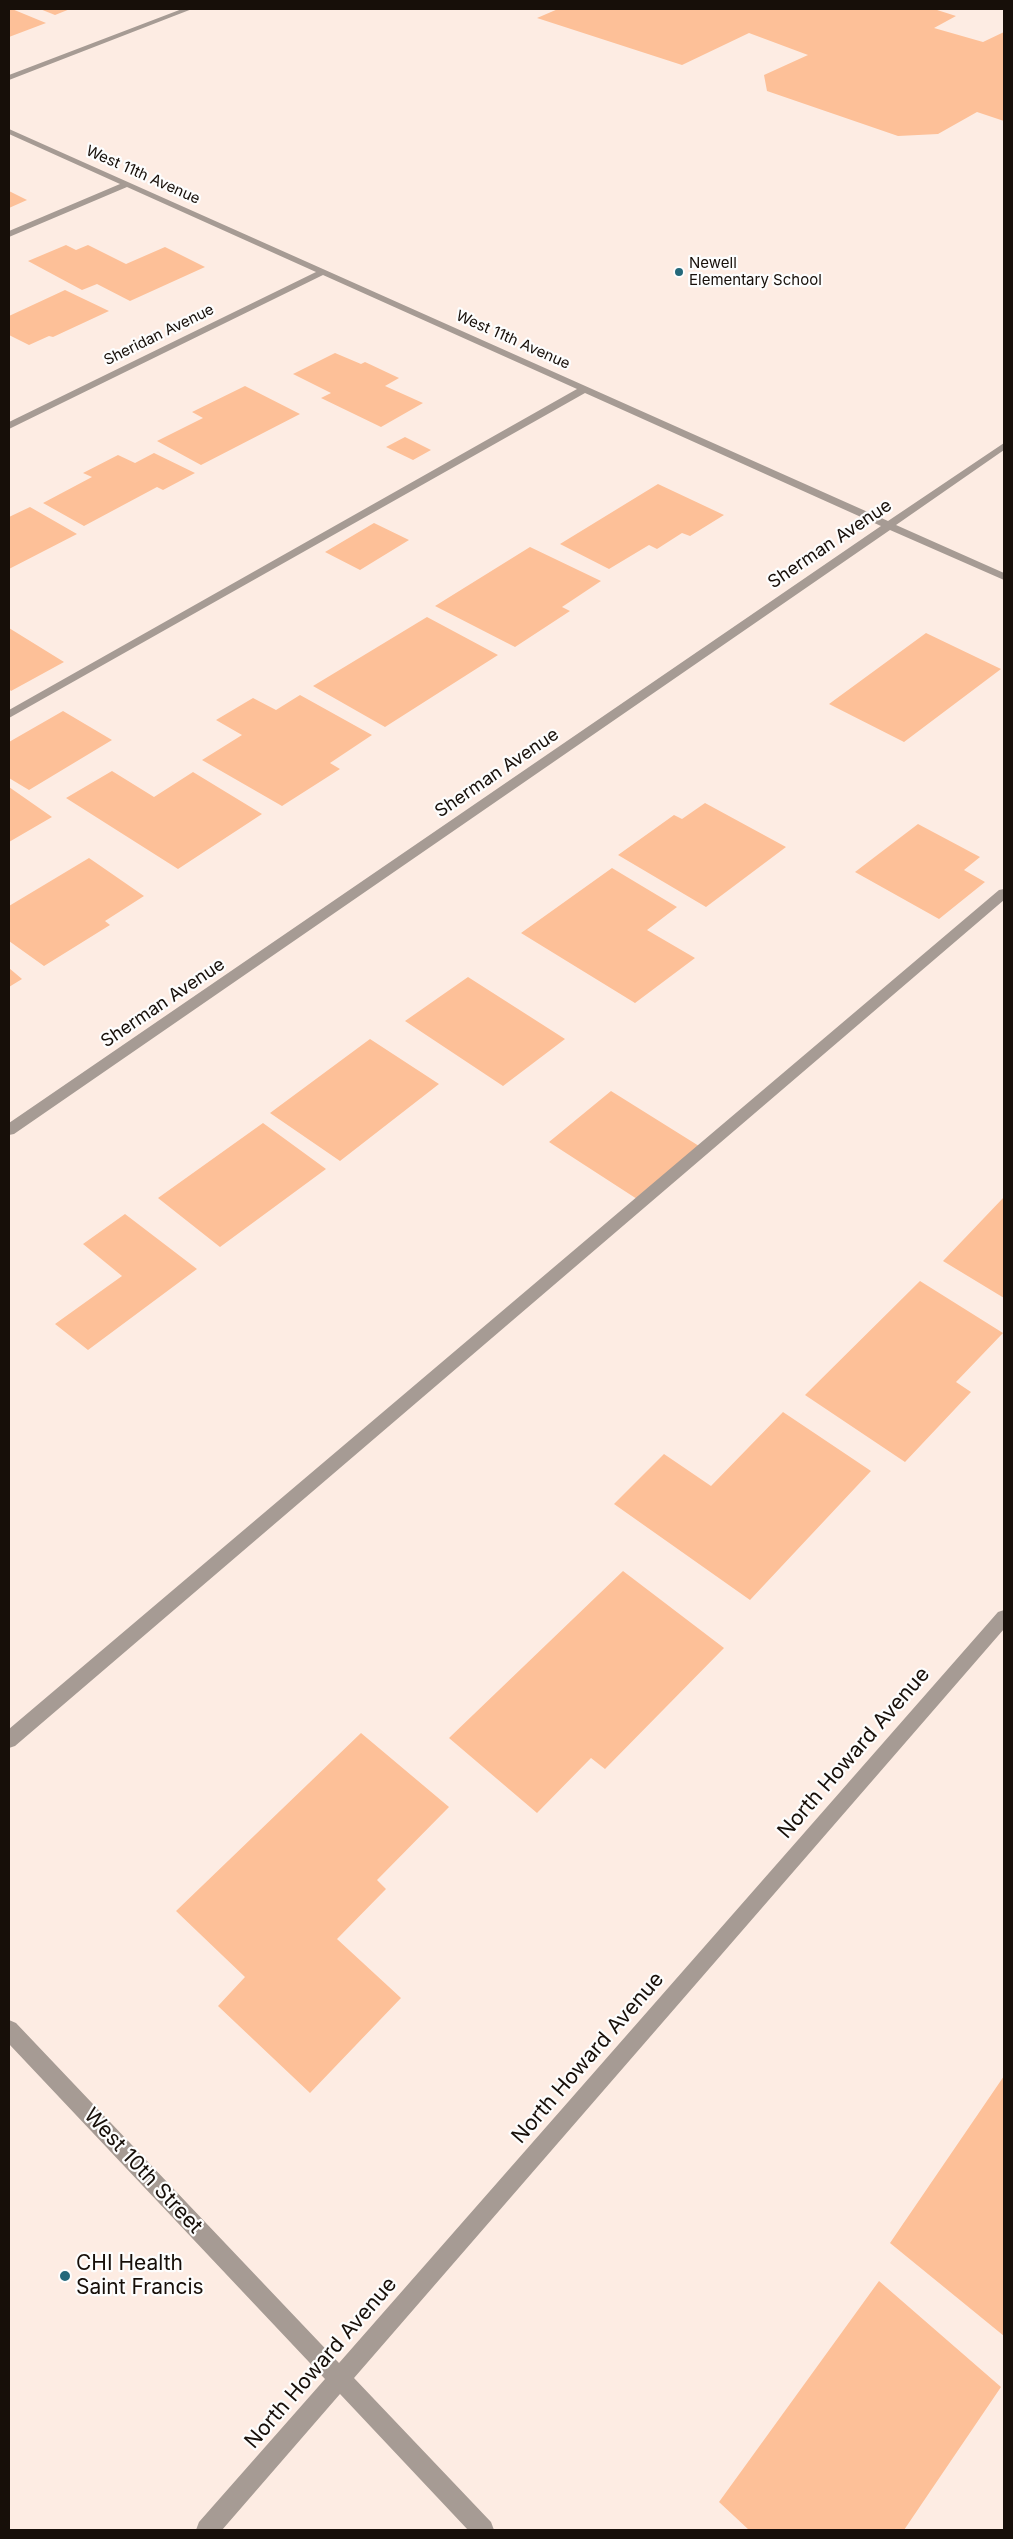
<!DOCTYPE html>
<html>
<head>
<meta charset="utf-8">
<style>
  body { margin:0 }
  #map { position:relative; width:1013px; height:2539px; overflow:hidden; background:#fdece3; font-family:Inter,sans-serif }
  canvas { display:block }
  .frame { position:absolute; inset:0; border:10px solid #170f09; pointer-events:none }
</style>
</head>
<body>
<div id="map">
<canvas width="1013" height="2539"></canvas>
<div class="frame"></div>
</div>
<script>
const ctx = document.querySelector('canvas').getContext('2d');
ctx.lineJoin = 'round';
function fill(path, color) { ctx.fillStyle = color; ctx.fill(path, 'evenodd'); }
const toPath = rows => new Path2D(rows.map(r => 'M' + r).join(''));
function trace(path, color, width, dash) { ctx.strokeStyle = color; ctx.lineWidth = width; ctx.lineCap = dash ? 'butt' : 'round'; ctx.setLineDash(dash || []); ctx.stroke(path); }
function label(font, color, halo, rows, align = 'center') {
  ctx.font = font + ' Inter,sans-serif'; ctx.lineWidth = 4.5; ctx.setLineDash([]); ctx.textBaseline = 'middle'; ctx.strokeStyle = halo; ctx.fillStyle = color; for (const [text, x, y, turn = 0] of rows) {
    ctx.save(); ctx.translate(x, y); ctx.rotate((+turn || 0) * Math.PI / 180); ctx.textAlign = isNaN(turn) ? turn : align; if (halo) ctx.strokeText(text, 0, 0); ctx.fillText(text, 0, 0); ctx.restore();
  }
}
fill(toPath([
  [9,9,12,9,46,23,9,37],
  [40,9,70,9,55,15],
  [558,9,934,9,956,16,934,28,983,42,1004,32,1004,121,977,112,938,134,898,136,767,91,764,75,808,55,749,33,682,65,537,18],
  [9,191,27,200,9,208],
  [66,245,76,250,88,245,126,264,165,247,205,267,130,301,97,284,82,290,28,261],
  [65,290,109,311,53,337,49,336,29,345,9,335,9,316],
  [335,353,361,364,365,362,399,378,385,386,423,403,381,427,321,398,331,393,293,374],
  [245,386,300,414,201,465,157,441,203,418,192,412],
  [405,437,431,450,413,460,386,447],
  [154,453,195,473,163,490,157,487,84,526,43,503,92,477,83,473,118,455,135,463],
  [658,484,724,515,690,536,682,533,657,549,649,545,609,569,560,544],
  [30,507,77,534,9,569,9,517],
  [374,523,409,540,360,570,325,552],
  [530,547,601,581,562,607,570,611,515,647,435,606],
  [427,617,498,655,385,727,313,686],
  [9,628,64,662,11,691,9,689],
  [926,633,1001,669,904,742,829,704],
  [300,695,372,735,330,763,340,769,282,806,202,760,242,735,216,720,253,698,276,710],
  [63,711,112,740,29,790,9,778,9,742],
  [112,771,154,797,193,772,262,814,178,869,66,798],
  [9,787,52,817,9,842],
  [705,803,786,847,706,907,618,855,674,815,682,819],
  [918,824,980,857,964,870,985,882,939,919,855,872],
  [89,858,144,896,105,921,110,925,44,966,9,941,9,906],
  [612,868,677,907,647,930,695,958,635,1003,521,933],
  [9,968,22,979,9,987],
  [468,977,565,1039,503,1086,405,1021],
  [370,1039,439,1084,340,1161,270,1113],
  [611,1091,699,1146,637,1199,549,1142],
  [263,1123,326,1169,220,1247,158,1198],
  [1004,1197,1004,1298,943,1261],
  [125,1214,197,1269,88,1350,55,1324,122,1276,83,1244],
  [920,1281,1003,1333,956,1382,971,1392,905,1462,805,1395],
  [783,1412,871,1471,750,1600,614,1504,664,1454,711,1486],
  [623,1571,724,1648,605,1769,591,1758,537,1813,449,1738],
  [361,1733,449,1807,377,1880,386,1889,337,1939,401,1998,310,2093,218,2006,245,1977,176,1911],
  [1004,2076,1004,2336,890,2243],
  [879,2281,1001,2387,904,2530,749,2530,719,2502]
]), '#fdc098');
fill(toPath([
  [182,9,192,9,9,80,9,75,182,9],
  [9,129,888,521,1004,443,1004,450,896,525,1004,573,1004,580,890,530,14,1134,9,1135,9,1123,881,526,585,393,9,718,9,710,577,389,323,275,9,429,9,422,316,272,127,187,9,237,9,231,120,184,9,134,9,129],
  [1004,889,1004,900,15,1746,9,1748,9,1729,999,890,1004,889],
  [1004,1610,1004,1629,354,2378,491,2522,494,2530,468,2530,340,2394,222,2530,196,2530,199,2522,325,2379,9,2044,9,2020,16,2023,339,2363,998,1612,1004,1610]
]), '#a69b94');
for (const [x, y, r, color] of [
  [679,272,5,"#24687a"],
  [65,2276,6,"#24687a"]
]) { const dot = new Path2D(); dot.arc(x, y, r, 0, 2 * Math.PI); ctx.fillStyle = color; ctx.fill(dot); trace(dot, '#fdfdfd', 2); }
label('15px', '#170f09', '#fdfdfd', [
  ["West 11th Avenue",143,175,24],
  ["Sheridan Avenue",159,335,-26],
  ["West 11th Avenue",513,340,24]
]);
label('15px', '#170f09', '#fdfdfd', [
  ["Newell",689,263],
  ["Elementary School",689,280]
], 'left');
label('18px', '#170f09', '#fdfdfd', [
  ["Sherman Avenue",830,544,-34],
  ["Sherman Avenue",497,773,-34],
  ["Sherman Avenue",163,1003,-34]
]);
label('21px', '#170f09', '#fdfdfd', [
  ["North Howard Avenue",854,1753,-49],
  ["North Howard Avenue",588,2058,-49],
  ["West 10th Street",143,2171,47],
  ["North Howard Avenue",321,2363,-49]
]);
label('21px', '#170f09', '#fdfdfd', [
  ["CHI Health",76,2264],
  ["Saint Francis",76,2288]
], 'left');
</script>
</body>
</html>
